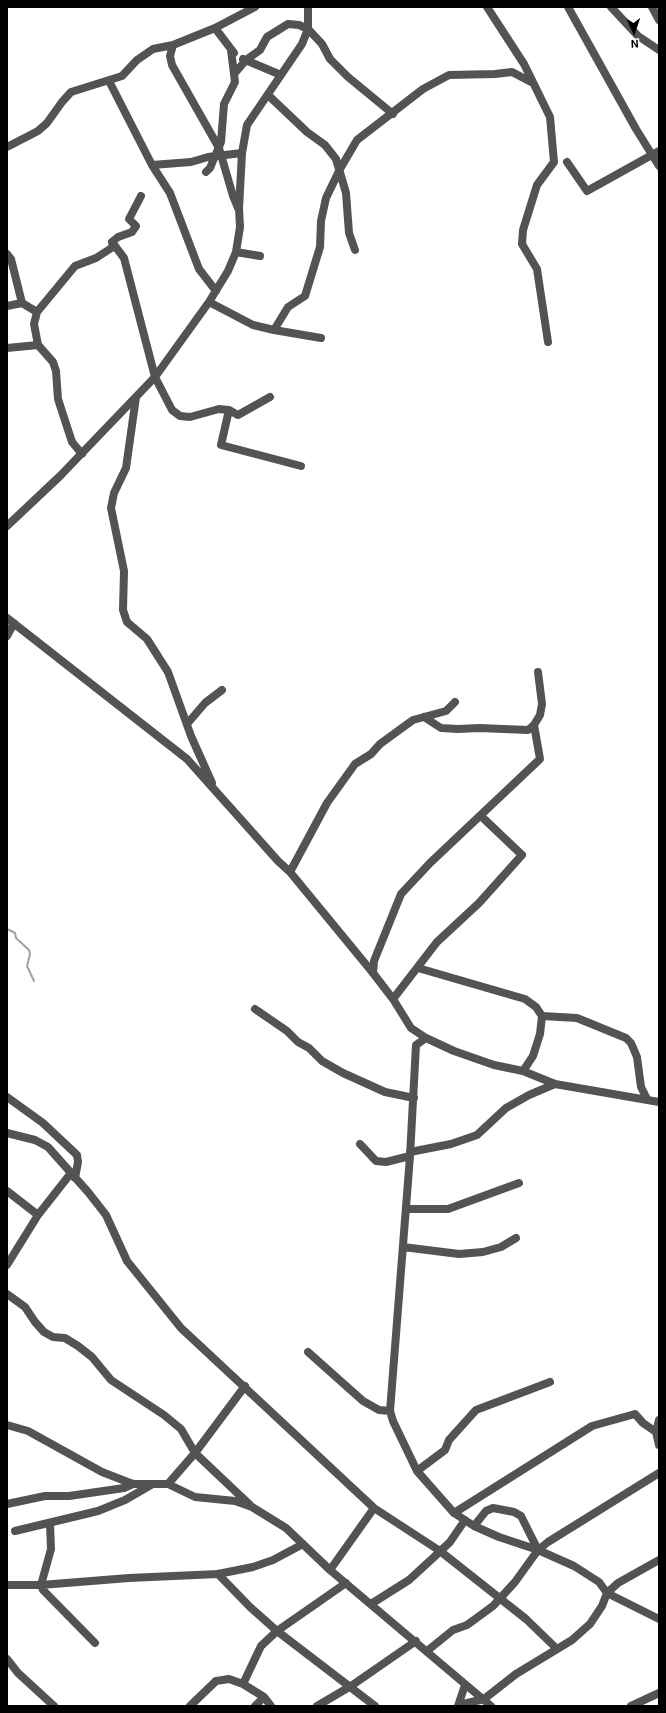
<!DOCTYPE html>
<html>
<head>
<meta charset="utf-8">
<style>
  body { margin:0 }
  #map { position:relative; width:666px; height:1713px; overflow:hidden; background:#fff; font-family:"Exo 2",sans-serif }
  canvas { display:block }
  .frame { position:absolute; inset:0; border:8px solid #000; pointer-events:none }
  .north { position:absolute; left:614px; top:12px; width:40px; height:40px; -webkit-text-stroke:3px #fff; paint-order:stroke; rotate:177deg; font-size:11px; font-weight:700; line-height:16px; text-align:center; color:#000 }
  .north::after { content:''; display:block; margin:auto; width:14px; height:18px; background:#000; clip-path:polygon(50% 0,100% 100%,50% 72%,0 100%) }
</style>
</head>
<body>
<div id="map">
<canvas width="666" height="1713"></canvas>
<div class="frame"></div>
<div class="north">N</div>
</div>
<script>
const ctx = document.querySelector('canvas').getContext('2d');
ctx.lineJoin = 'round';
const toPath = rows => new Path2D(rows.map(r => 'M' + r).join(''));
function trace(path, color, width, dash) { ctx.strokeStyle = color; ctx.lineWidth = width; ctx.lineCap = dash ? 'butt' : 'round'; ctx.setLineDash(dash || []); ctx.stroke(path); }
trace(toPath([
  [7,929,15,933,16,938,29,950,30,954,27,966,34,981]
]), '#a1a1a1', 2);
trace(toPath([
  [487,7,524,64,550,117,554,162,537,185,523,230,522,244,537,269,548,342],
  [568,7,636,129,659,166],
  [611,7,638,36,659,50],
  [652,7,659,20],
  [215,28,234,53],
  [173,45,170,56,172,65,219,148,233,196,238,208],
  [243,59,281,75],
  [235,73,246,60,260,50,267,37,288,24,299,25,308,29,322,44,330,59,348,77,393,114],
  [109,81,152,165,170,193,199,269,216,291],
  [268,95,307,132,325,145,336,159,346,193,349,233,355,250],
  [7,147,38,131,47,123,62,102,71,92,122,76,137,60,153,49,173,45,215,28,255,7],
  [567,162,587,191,659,151],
  [152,165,191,162,208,157,242,153],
  [206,172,210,168,221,142,224,104,235,82,231,50],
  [112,242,124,258,155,377,172,410,180,416,190,417,219,409,229,410,238,415,270,397],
  [236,252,260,256],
  [7,254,11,259,22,303,37,312],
  [209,302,253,325,274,330,321,338],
  [7,306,22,303],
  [274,330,288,307,305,296,320,247,321,221,326,198,340,169,357,140,423,89,449,75,495,74,512,72,533,83],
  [7,348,38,345],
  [136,397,126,468,114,493,111,508,124,571,123,610,127,622,147,639,168,672,191,736,212,783],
  [229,410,221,445,301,466],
  [82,454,72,442,58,399,56,371,53,362,38,345,34,324,37,312,75,266,96,258,113,247,112,242,118,237,132,232,136,226,129,219,141,196],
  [7,526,60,476,155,377,209,302,228,271,236,252,240,227,239,208,242,153,247,125,302,44,308,29,308,7],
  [7,618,187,759,278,861,290,872,373,973,393,999,411,1028,426,1038,454,1051,494,1065,523,1071,555,1084,659,1102],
  [7,636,14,623],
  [424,717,441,728,458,729,479,728,528,730,534,725,540,715,542,704,538,672],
  [187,724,205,703,222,690],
  [290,872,327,803,355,764,371,754,380,744,413,720,446,711,455,702],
  [418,968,525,999,536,1007,542,1016,540,1034,533,1056,523,1071],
  [373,973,374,961,401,894,430,863,540,759,534,725],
  [393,999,437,942,479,903,522,855,481,816],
  [255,1009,287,1031,298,1042,309,1048,322,1061,343,1073,385,1092,414,1098],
  [542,1016,577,1018,626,1038,631,1043,637,1057,641,1087,647,1099],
  [426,1038,416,1045,410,1156,390,1411,393,1421,417,1471,454,1513,474,1526,499,1537,538,1550,574,1566,599,1582,607,1593,659,1619],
  [7,1097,43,1123,77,1155,78,1162,75,1178],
  [7,1133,35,1140,48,1147,88,1192,106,1215,127,1261,181,1328,374,1508,440,1551,526,1619,557,1649],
  [360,1144,376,1161,386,1162,410,1156],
  [410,1152,451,1144,477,1135,506,1108,529,1095,555,1084],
  [7,1191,38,1215],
  [406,1209,448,1209,519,1183],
  [403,1247,459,1254,483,1252,501,1247,516,1238],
  [7,1265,38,1215,71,1173],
  [7,1294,25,1307,35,1322,44,1332,53,1337,65,1338,78,1346,92,1357,111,1380,164,1415,181,1429,195,1453,250,1505],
  [308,1352,363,1401,379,1410,390,1411],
  [659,1420,656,1432,659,1445],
  [7,1425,28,1431,102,1472,133,1484,168,1484,195,1497,235,1501,252,1507,286,1528,330,1570,491,1706],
  [417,1471,445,1450,449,1440,476,1410,550,1382],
  [168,1484,195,1453,245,1386],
  [7,1504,45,1496,69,1496,124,1488,133,1484],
  [454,1513,592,1426,635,1414,643,1423,656,1432],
  [50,1524,51,1549,41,1585,43,1590,95,1643],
  [474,1526,486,1511,493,1508,514,1512,521,1516,538,1550],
  [15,1531,98,1511,125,1500,151,1485],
  [330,1570,374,1508],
  [218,1574,250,1607,277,1631,375,1706],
  [7,1585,41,1585,129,1578,218,1574,253,1567,273,1560,303,1544],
  [371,1604,409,1580,433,1558,450,1542,465,1520],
  [427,1651,453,1630,467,1625,493,1606,515,1582,538,1550,548,1542,659,1473],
  [7,1659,18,1673,54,1706],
  [243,1684,261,1646,277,1631,346,1583],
  [459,1705,484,1699,516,1674,572,1640,590,1624,602,1606,607,1593,618,1583,659,1560],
  [190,1706,216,1681,229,1679,243,1684,264,1697,271,1706],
  [255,1706,264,1697],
  [317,1706,351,1686,416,1641],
  [458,1706,465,1685],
  [631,1706,659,1693]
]), '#535353', 8);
</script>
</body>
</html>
